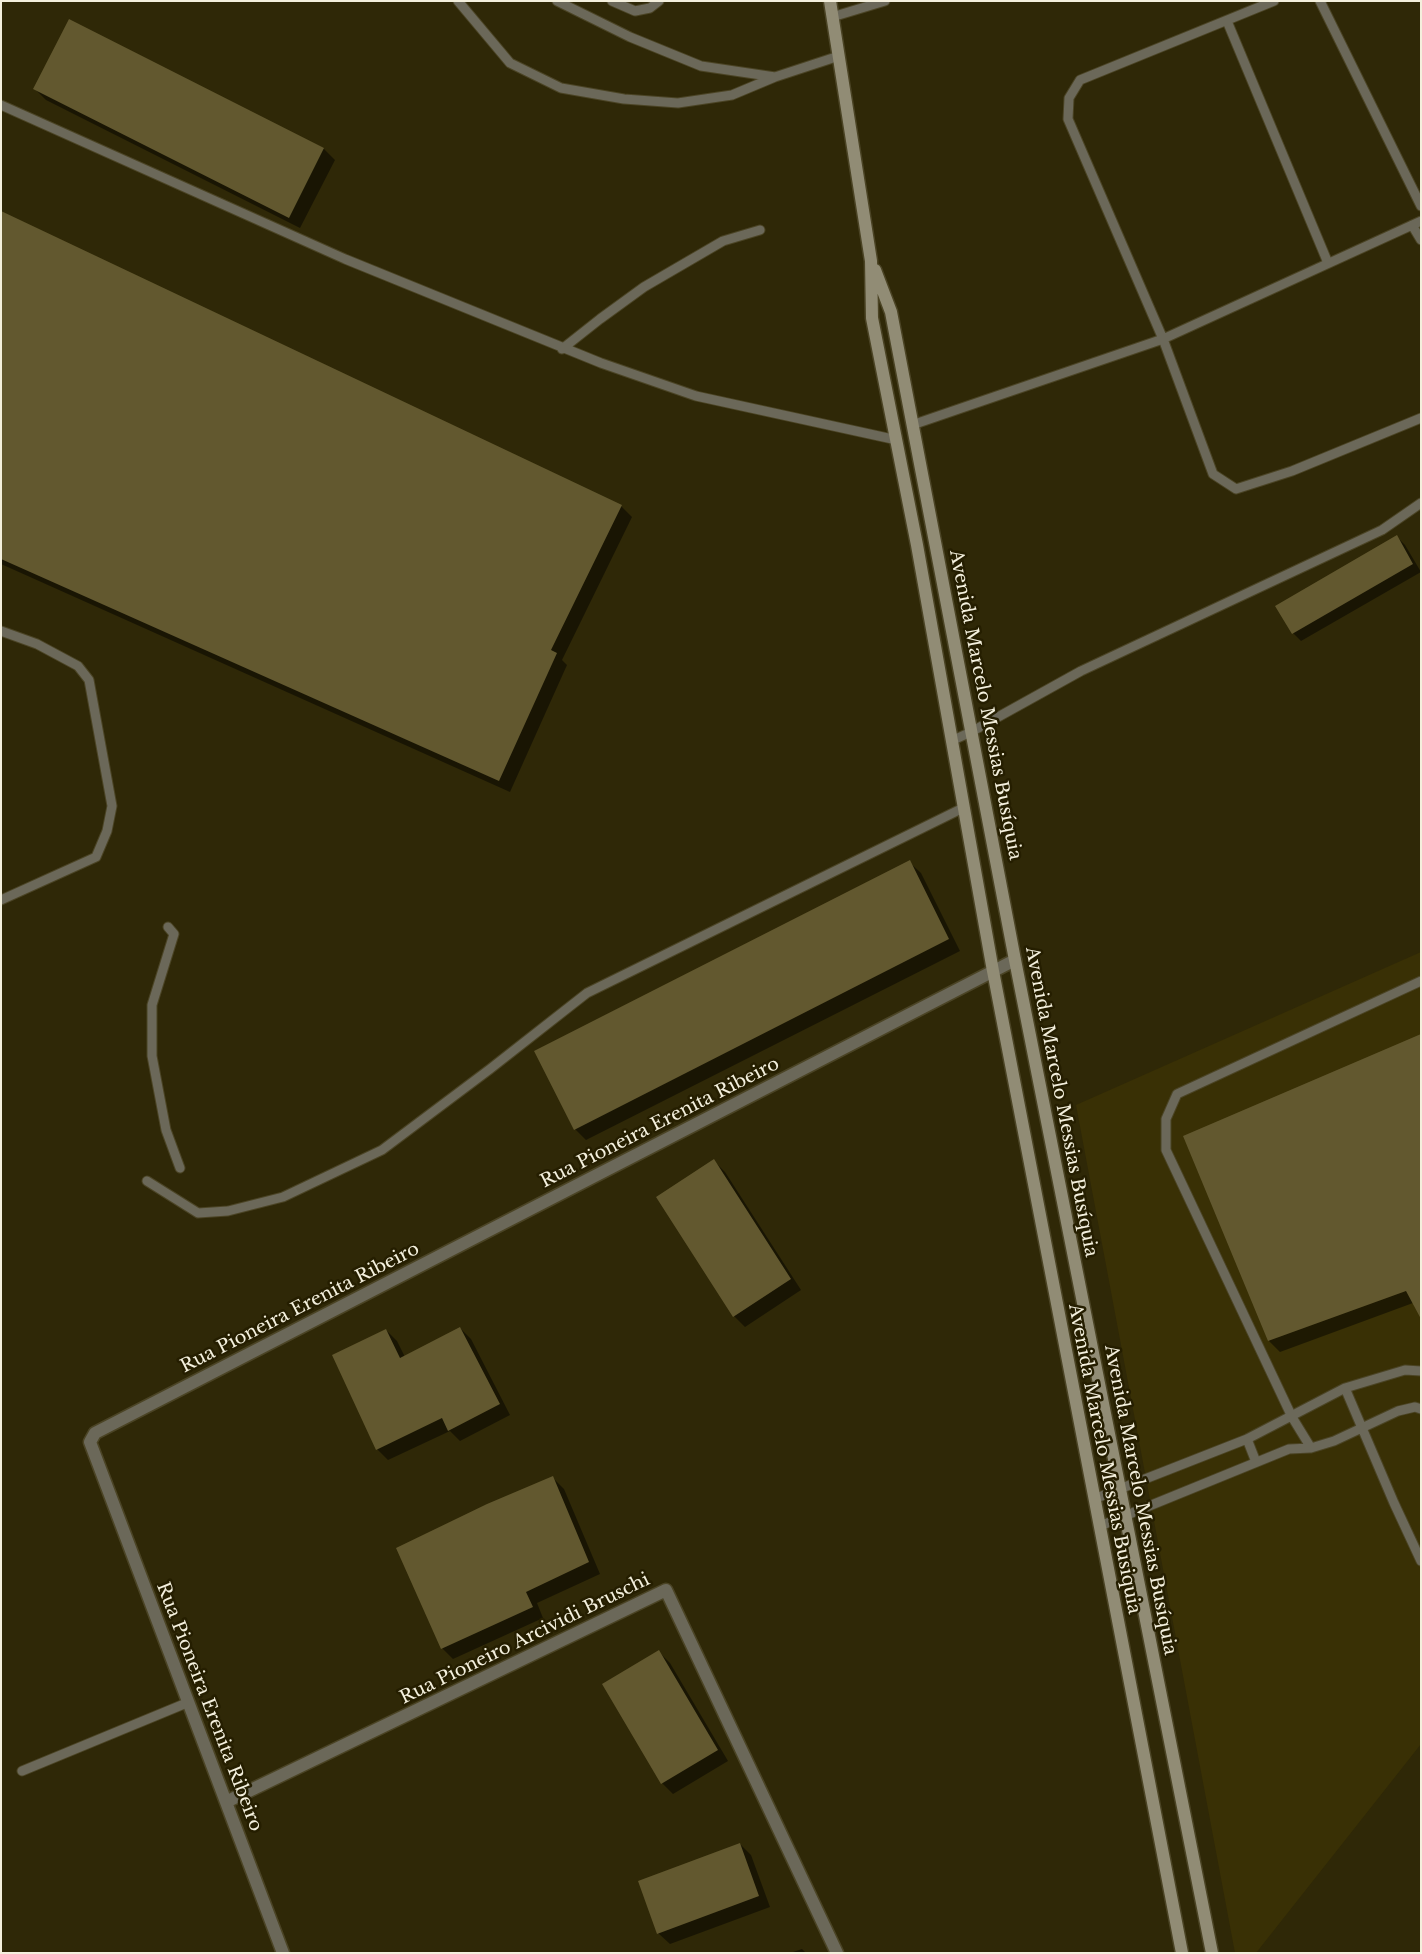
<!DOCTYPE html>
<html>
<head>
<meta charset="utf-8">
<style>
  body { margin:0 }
  #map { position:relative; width:1422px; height:1954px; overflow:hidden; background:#2f2807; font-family:"Libre Baskerville",serif }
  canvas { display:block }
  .frame { position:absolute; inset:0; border:2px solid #f4f0dd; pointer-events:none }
</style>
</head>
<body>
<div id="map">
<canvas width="1422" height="1954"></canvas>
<div class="frame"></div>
</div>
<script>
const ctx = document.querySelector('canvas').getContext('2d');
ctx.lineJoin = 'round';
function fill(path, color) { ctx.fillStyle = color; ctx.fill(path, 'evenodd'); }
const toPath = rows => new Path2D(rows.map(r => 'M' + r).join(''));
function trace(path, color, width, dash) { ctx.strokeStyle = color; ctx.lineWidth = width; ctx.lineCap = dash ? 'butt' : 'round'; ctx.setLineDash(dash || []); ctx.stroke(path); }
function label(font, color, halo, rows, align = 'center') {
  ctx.font = font + ' "Libre Baskerville",serif'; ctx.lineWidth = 5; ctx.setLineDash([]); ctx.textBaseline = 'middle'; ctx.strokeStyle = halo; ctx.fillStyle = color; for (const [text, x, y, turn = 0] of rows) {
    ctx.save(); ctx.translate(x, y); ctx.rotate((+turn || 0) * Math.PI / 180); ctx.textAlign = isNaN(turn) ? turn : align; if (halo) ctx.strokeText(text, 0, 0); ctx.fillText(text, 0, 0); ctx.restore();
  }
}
fill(toPath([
  [1421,952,1421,1744,1256,1953,1235,1953,1076,1105]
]), '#393005');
fill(toPath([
  [35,89,324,149,335,160,300,228,46,100],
  [1,212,621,506,632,517,562,660,567,665,510,792,1,564],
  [1397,537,1405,545,1421,572,1301,641,1293,633],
  [909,862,921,873,960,951,586,1140,575,1129],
  [1421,1036,1413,1303,1280,1352,1269,1341],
  [714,1161,725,1172,801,1290,745,1327,734,1316],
  [460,1328,471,1339,510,1415,460,1441,450,1431,388,1460,377,1449,386,1330,397,1341,405,1357],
  [553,1478,564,1489,600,1574,537,1603,543,1618,453,1659,442,1648],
  [659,1652,670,1663,728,1761,673,1794,662,1783],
  [740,1844,751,1855,770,1907,670,1944,658,1933],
  [802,1949,806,1953,790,1953]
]), '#0007');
fill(toPath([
  [69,19,324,148,289,218,33,89],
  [1,211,622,505,551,650,557,653,499,781,1,559],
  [1397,535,1413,564,1292,634,1275,606],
  [910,860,949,939,574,1130,534,1051],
  [1421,1034,1421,1319,1406,1291,1268,1341,1183,1136],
  [714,1159,791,1279,733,1317,656,1197],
  [460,1327,500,1404,448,1431,442,1418,376,1450,332,1355,386,1329,400,1358],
  [553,1476,589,1562,526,1592,533,1607,441,1649,396,1548,487,1504],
  [659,1650,718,1750,661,1784,602,1684],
  [740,1843,759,1896,657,1934,638,1881]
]), '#62582f');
const lane = toPath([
  [458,1,510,63,561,88,624,99,678,103,732,95,775,77,839,56],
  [557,1,630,37,701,66,775,77],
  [612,1,635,11,650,8,659,1],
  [1274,1,1080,80,1069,98,1068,119,1163,339,1213,474,1236,489,1292,471,1421,418],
  [1320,1,1421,206],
  [832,17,885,1],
  [1227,21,1328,263],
  [1,105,345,259,601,363,696,396,897,440],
  [1412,225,1421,240],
  [562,349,600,319,644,287,723,241,760,230],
  [912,425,1163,339,1421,221],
  [1,631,37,644,78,666,89,680,112,806,107,831,96,857,1,900],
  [951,741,971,732,1081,671,1382,530,1421,503],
  [168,927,174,934,152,1005,152,1056,166,1130,180,1168],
  [147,1181,198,1213,228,1211,283,1197,382,1150,490,1069,587,993,963,808],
  [1345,1388,1394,1503,1421,1561],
  [1247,1439,1256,1462],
  [1311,1448,1292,1417,1166,1150,1166,1119,1177,1094,1421,981],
  [1094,1499,1247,1439,1345,1388,1405,1370,1421,1371],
  [1100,1526,1289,1449,1311,1448,1334,1441,1398,1411,1415,1407,1421,1409],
  [22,1771,189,1702]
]);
const street = toPath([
  [226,1802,666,1590,837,1953],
  [283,1953,90,1442,95,1433,1015,960]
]);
const secondary = toPath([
  [830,1,871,261,872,318,917,545,993,971,1182,1953],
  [875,270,891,312,1015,960,1212,1953]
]);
trace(lane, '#4b4425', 11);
trace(street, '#4b4425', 15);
trace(secondary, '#4b4425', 15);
trace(lane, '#6b6859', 9);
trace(street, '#6b6859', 12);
trace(secondary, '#918c75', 12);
label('18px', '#f4f0dd', '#251e00', [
  ["Avenida Marcelo Messias Busíquia",985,705,79],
  ["Avenida Marcelo Messias Busíquia",1061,1102,79],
  ["Rua Pioneira Erenita Ribeiro",660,1123,-27],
  ["Rua Pioneira Erenita Ribeiro",300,1308,-27],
  ["Avenida Marcelo Messias Busiquia",1104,1459,79],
  ["Avenida Marcelo Messias Busíquia",1140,1500,79],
  ["Rua Pioneiro Arcividi Bruschi",525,1639,-26],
  ["Rua Pioneira Erenita Ribeiro",209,1707,69]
]);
</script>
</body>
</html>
